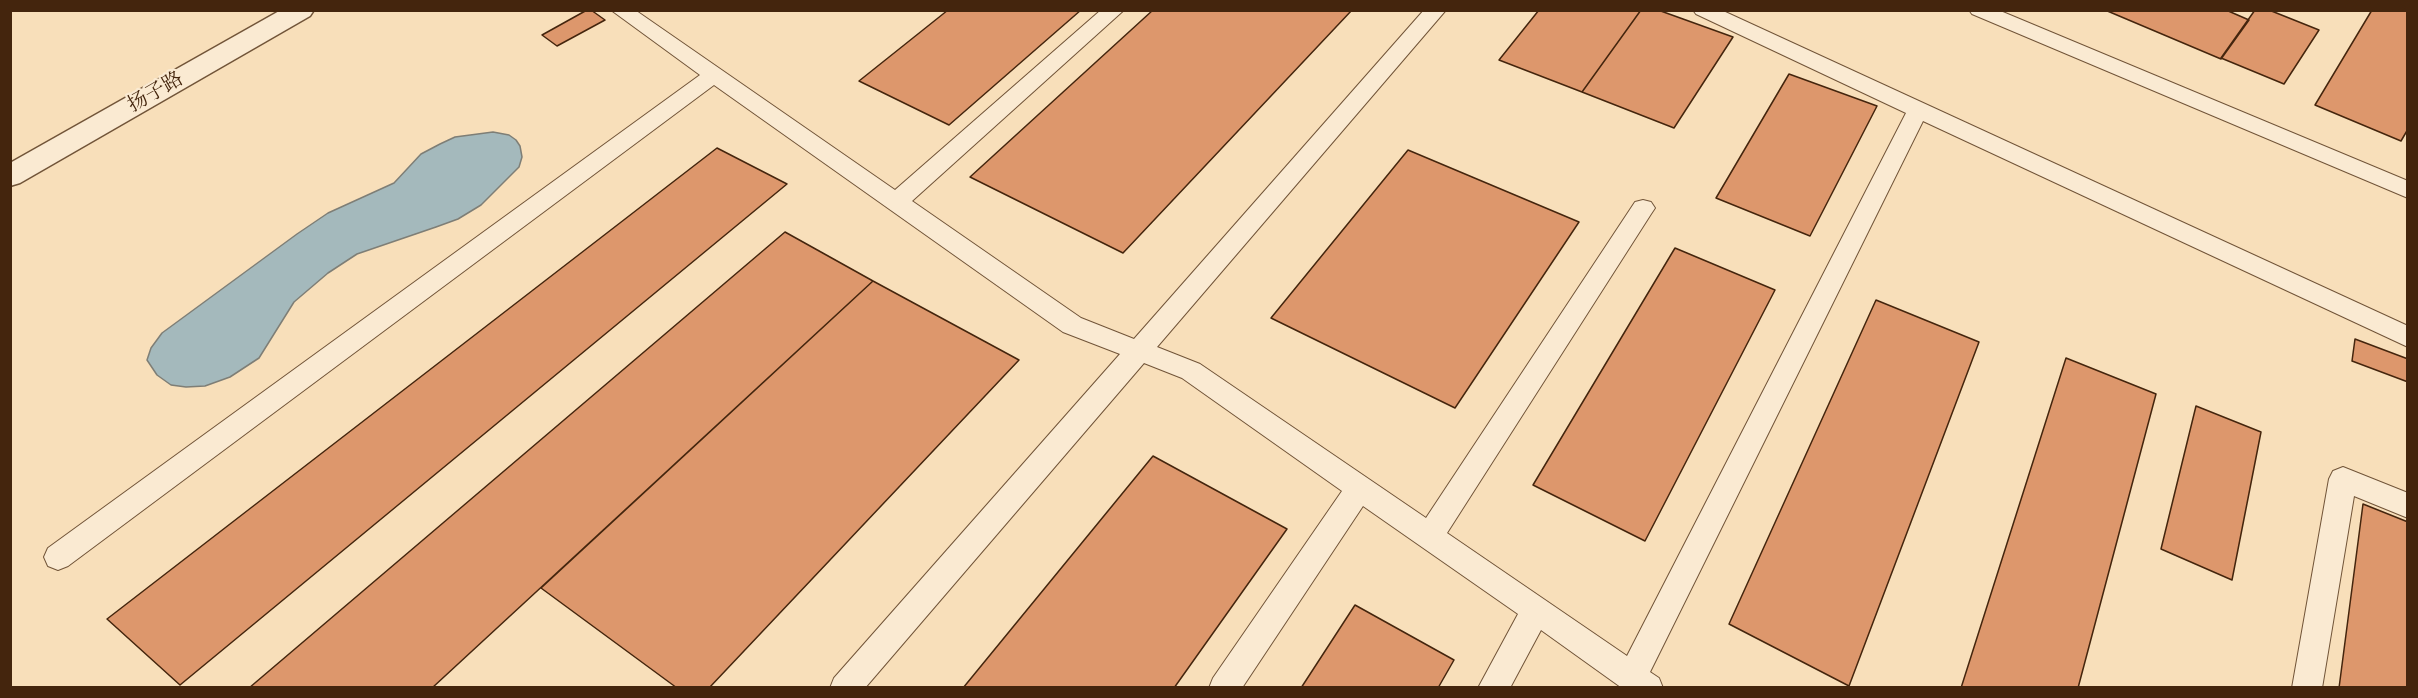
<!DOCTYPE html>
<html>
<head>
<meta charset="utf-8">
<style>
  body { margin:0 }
  #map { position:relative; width:2418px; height:698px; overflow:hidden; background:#f8dfba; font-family:Cardo,serif }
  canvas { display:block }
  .frame { position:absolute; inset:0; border:12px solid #44250d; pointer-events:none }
</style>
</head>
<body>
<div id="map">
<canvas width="2418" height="698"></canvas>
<div class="frame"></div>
</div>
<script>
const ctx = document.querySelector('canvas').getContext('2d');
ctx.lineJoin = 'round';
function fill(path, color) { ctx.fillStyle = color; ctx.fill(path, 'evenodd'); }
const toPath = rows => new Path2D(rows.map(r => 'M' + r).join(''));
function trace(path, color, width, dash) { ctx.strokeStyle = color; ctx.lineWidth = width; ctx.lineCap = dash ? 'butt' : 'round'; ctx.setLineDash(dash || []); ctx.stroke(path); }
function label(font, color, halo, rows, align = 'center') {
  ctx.font = font + ' Cardo,"Noto Serif SC",serif'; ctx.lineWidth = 4.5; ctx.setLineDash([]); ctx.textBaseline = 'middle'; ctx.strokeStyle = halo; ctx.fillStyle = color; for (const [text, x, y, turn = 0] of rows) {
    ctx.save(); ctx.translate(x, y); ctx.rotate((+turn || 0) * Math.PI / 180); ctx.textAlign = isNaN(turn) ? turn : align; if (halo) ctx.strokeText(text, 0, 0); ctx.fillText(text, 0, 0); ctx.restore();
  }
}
const water = toPath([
  [493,132,509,135,516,140,520,146,522,157,519,167,481,205,458,219,436,227,357,254,328,273,294,302,259,358,230,377,205,386,186,387,171,385,157,375,147,360,151,348,162,333,297,234,328,213,394,183,421,154,440,144,455,137,493,132]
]);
fill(water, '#a4b9bc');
trace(water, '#7e7e76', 1.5);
const building = toPath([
  [587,10,591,10,605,20,557,46,542,35,587,10],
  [948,10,1081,10,949,125,859,81,948,10],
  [1153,10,1352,10,1123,253,970,177,1153,10],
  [1539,10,1641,10,1582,92,1499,60,1539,10],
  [1641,10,1658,10,1733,37,1674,128,1582,92,1641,10],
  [2105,10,2226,10,2249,20,2221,59,2105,10],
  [2255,10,2269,10,2319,30,2284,84,2221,58,2255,10],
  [2372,10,2408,10,2408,129,2401,141,2315,105,2372,10],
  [1789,74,1877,106,1810,236,1716,198,1789,74],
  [717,148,787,184,180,685,107,619,717,148],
  [1408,150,1579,222,1455,408,1271,318,1408,150],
  [785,232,873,281,432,688,249,688,785,232],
  [1675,248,1775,290,1645,541,1533,485,1675,248],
  [873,281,1019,360,709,688,677,688,541,588,873,281],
  [1876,300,1979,342,1849,686,1729,624,1876,300],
  [2355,339,2408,359,2408,382,2352,361,2355,339],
  [2066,358,2156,394,2078,688,1961,688,2066,358],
  [2196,406,2261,432,2232,580,2161,549,2196,406],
  [1153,456,1287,529,1174,688,963,688,1153,456],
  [2363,504,2408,522,2408,688,2339,688,2363,504],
  [1355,605,1454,660,1438,688,1301,688,1355,605]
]);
fill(building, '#dd976c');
trace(building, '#44250d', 1.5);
const service = toPath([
  [611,10,635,10,895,190,1101,10,1124,10,912,201,1081,318,1134,339,1424,10,1446,10,1157,347,1200,364,1426,518,1635,202,1643,200,1651,202,1655,208,1651,214,1447,533,1627,656,1906,113,1696,14,1693,10,1721,10,2408,326,2408,347,1923,121,1650,672,1659,678,1663,688,1622,688,1541,630,1510,688,1478,688,1518,614,1363,506,1242,688,1209,688,1213,678,1342,491,1182,378,1144,363,865,688,830,688,834,678,1120,354,1063,332,714,85,68,566,58,570,48,566,44,557,48,548,700,75,611,10],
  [1969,10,1998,10,2408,181,2408,198,1972,14,1969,10],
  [2343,467,2408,493,2408,518,2354,496,2322,688,2292,688,2329,479,2333,471,2343,467]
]);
const tertiary = toPath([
  [281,10,314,10,310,16,20,183,10,186,10,163,281,10]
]);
trace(service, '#715438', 2);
trace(tertiary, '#715438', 3);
fill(service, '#faead2');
fill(tertiary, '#faead2');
label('20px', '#44250d', '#faead2', [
  ["扬子路",156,93,-30]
]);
</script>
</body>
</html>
